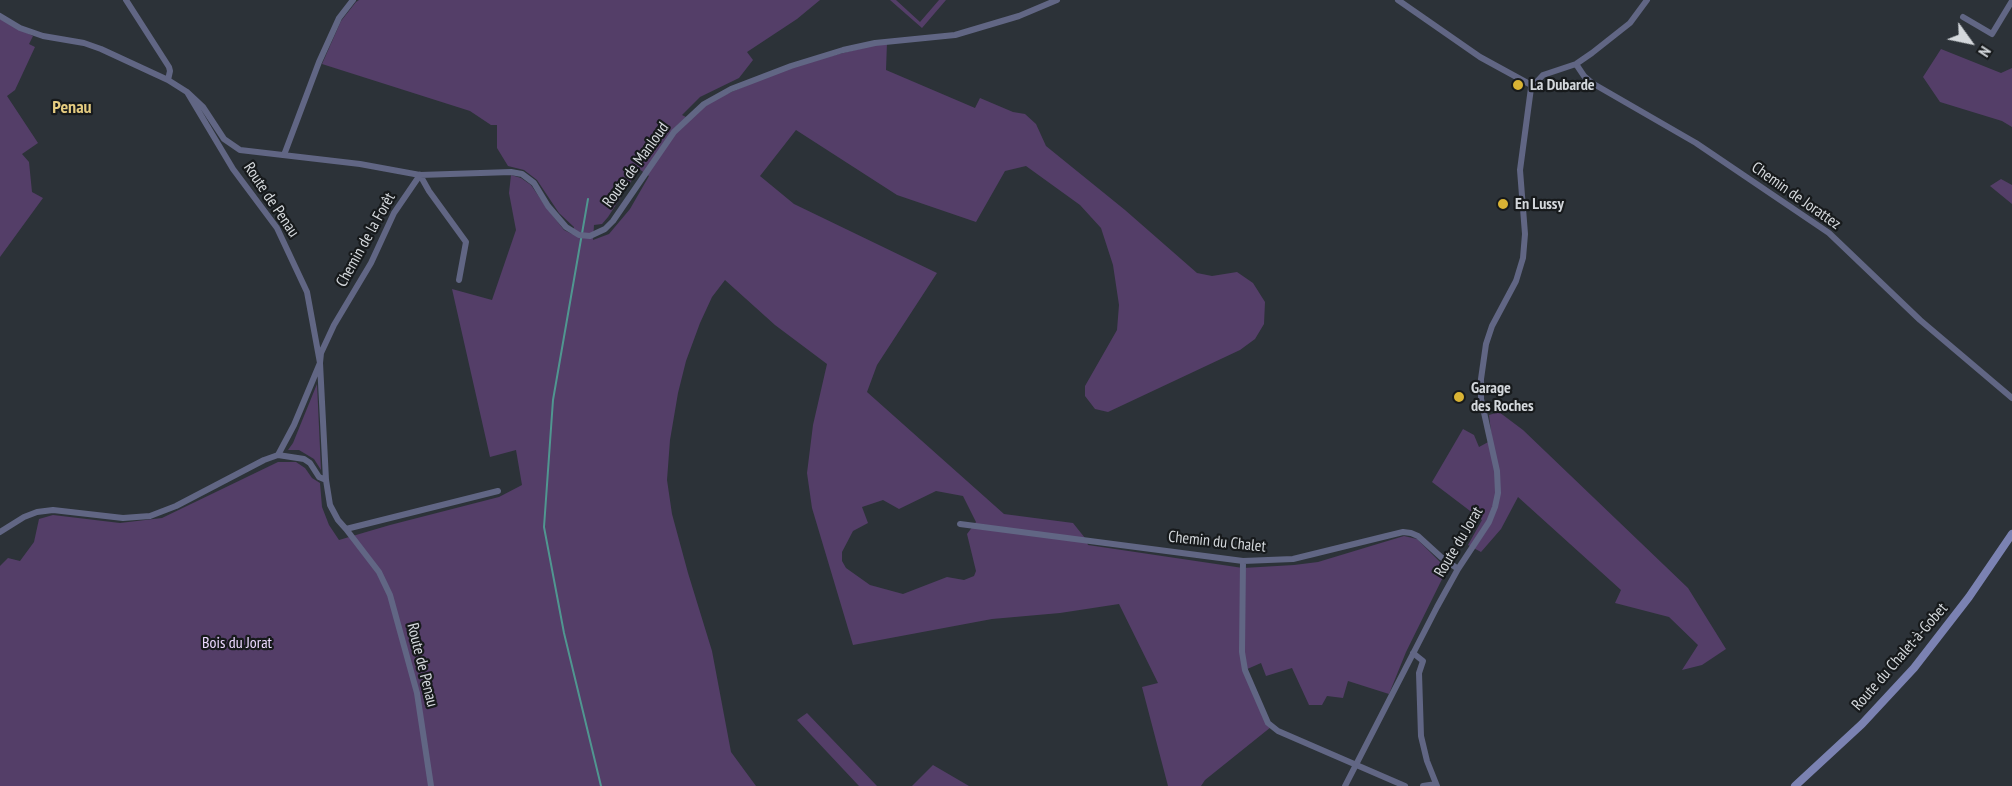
<!DOCTYPE html>
<html>
<head>
<meta charset="utf-8">
<style>
  body { margin:0 }
  #map { position:relative; width:2012px; height:786px; overflow:hidden; background:#2c3238; font-family:"PT Sans Narrow",sans-serif }
  canvas { display:block }
  .north { position:absolute; left:1940px; top:12px; width:60px; height:60px; -webkit-text-stroke:4px #171a1c; paint-order:stroke; rotate:123deg; font-size:16px; font-weight:700; line-height:24px; text-align:center; color:#d4d8dc }
  .north::after { content:''; display:block; margin:auto; width:21px; height:27px; background:#d4d8dc; clip-path:polygon(50% 0,100% 100%,50% 72%,0 100%) }
</style>
</head>
<body>
<div id="map">
<canvas width="2012" height="786"></canvas>
<div class="north">N</div>
</div>
<script>
const ctx = document.querySelector('canvas').getContext('2d');
ctx.lineJoin = 'round';
function fill(path, color) { ctx.fillStyle = color; ctx.fill(path, 'evenodd'); }
const toPath = rows => new Path2D(rows.map(r => 'M' + r).join(''));
function trace(path, color, width, dash) { ctx.strokeStyle = color; ctx.lineWidth = width; ctx.lineCap = dash ? 'butt' : 'round'; ctx.setLineDash(dash || []); ctx.stroke(path); }
function label(font, color, halo, rows, align = 'center') {
  ctx.font = font + ' "PT Sans Narrow",sans-serif'; ctx.lineWidth = 4.5; ctx.setLineDash([]); ctx.textBaseline = 'middle'; ctx.strokeStyle = halo; ctx.fillStyle = color; for (const [text, x, y, turn = 0] of rows) {
    ctx.save(); ctx.translate(x, y); ctx.rotate((+turn || 0) * Math.PI / 180); ctx.textAlign = isNaN(turn) ? turn : align; if (halo) ctx.strokeText(text, 0, 0); ctx.fillText(text, 0, 0); ctx.restore();
  }
}
fill(toPath([
  [359,0,820,0,797,19,747,52,753,60,739,78,700,97,682,115,688,118,704,104,791,66,887,42,886,70,975,108,980,98,1013,112,1025,114,1036,124,1046,146,1125,210,1197,273,1212,276,1237,272,1253,283,1265,302,1264,324,1255,339,1240,350,1108,412,1095,409,1085,396,1085,386,1117,330,1119,305,1113,265,1101,228,1080,205,1026,166,1005,171,976,222,897,195,796,130,760,176,794,204,937,273,877,365,867,392,1004,514,1073,523,1085,538,1088,545,1243,568,1294,565,1318,562,1404,536,1417,539,1447,569,1406,652,1389,694,1348,681,1343,698,1327,696,1322,705,1309,705,1292,668,1266,676,1261,663,1245,670,1271,727,1205,780,1201,786,1168,786,1142,687,1158,683,1119,604,1060,613,992,619,853,645,812,508,807,473,813,425,827,364,775,325,725,280,712,297,700,323,686,361,678,393,670,440,667,480,672,514,688,573,712,651,731,752,756,786,0,786,0,566,8,558,20,561,34,542,39,519,53,515,120,523,162,518,278,462,296,462,305,468,312,478,320,483,322,507,329,525,339,540,390,525,499,497,522,485,516,450,490,457,452,289,492,300,516,230,509,193,511,175,521,178,531,185,546,207,564,230,572,234,574,227,559,213,537,180,524,170,508,166,497,148,497,125,491,125,470,111,322,64,341,21,356,2],
  [639,169,649,176,630,209,609,234,593,240,594,225,602,224,608,217],
  [936,491,963,496,976,522,967,534,976,571,974,576,964,580,947,577,903,594,870,585,846,568,842,561,842,552,853,531,868,523,862,507,883,500,899,509],
  [890,0,896,0,920,22,939,0,946,0,922,28],
  [0,19,33,36,29,44,35,47,15,90,7,96,38,143,22,154,29,162,32,192,43,198,0,257],
  [1941,49,2001,73,2012,68,2012,127,2002,121,1940,102,1923,77],
  [2001,179,2012,185,2012,204,1990,186],
  [317,384,318,405,321,470,314,459,299,450,288,450,293,443],
  [1499,412,1523,430,1688,588,1726,649,1702,665,1682,670,1698,645,1669,617,1615,603,1621,590,1518,497,1501,529,1481,552,1468,545,1482,520,1432,482,1463,429,1474,435,1479,447,1492,440,1489,415],
  [807,713,877,786,859,786,797,720],
  [933,765,969,786,912,786]
]), '#543e68');
trace(toPath([
  [588,199,553,400,544,527,564,633,601,786]
]), '#509690', 2);
trace(toPath([
  [126,0,169,67,170,71,168,80],
  [1398,0,1480,57,1533,86],
  [0,16,20,28,43,36,84,43,101,49,168,80,187,92,233,169,277,228,307,292,320,363,326,480,330,505,338,520,346,529,498,491],
  [1963,17,1992,34,2012,1],
  [1576,64,1584,76,1592,83,1696,143,1829,233,1920,320,2012,398],
  [187,92,203,107,224,139,240,150,360,164,420,175,511,172,522,174,534,183,548,206,566,227,579,235,590,236,605,229,613,221,674,132,704,104,731,89,791,66,843,50,875,43,955,35,1019,16,1057,0],
  [284,155,319,62,339,18,353,0],
  [420,175,429,191,466,242,459,280],
  [278,455,294,425,320,363,321,353,334,325,371,263,394,213,420,175],
  [960,524,1243,561,1293,559,1403,532,1411,533,1418,536,1441,557,1458,569],
  [346,529,379,572,390,595,417,693,431,786],
  [0,532,24,517,37,512,53,510,123,518,150,516,176,506,264,460,278,455,304,459,310,463,319,477,326,480],
  [1243,561,1242,652,1245,670,1268,723,1278,731,1405,786],
  [1413,653,1423,661,1419,673,1421,736,1427,761,1437,786],
  [1345,786,1437,607,1458,569,1489,522,1495,507,1498,493,1497,471,1481,399,1481,379,1486,344,1492,326,1516,281,1523,258,1525,234,1520,170,1531,88,1543,75,1576,64,1592,53,1630,23,1647,0],
  [1423,786,1436,784]
]), '#616684', 6);
trace(toPath([
  [1795,786,1862,724,1914,668,1969,597,2012,534]
]), '#7b82b2', 8);
for (const [x, y, r, color] of [
  [1518,85,6,"#d9b334"],
  [1503,204,6,"#d9b334"],
  [1459,397,6,"#d9b334"]
]) { const dot = new Path2D(); dot.arc(x, y, r, 0, 2 * Math.PI); ctx.fillStyle = color; ctx.fill(dot); trace(dot, '#171a1c', 2); }
label('bold 16px', '#d4d8dc', '#171a1c', [
  ["La Dubarde",1530,85],
  ["En Lussy",1515,204],
  ["Garage",1471,388],
  ["des Roches",1471,406]
], 'left');
label('16px', '#d4d8dc', '#171a1c', [
  ["Route de Manloud",636,165,-54],
  ["Chemin de Jorattez",1796,196,35],
  ["Route de Penau",271,200,56],
  ["Chemin de la Forêt",366,240,-61],
  ["Chemin du Chalet",1217,542,6],
  ["Route du Jorat",1459,542,-59],
  ["Route du Chalet-à-Gobet",1900,657,-49],
  ["Route de Penau",422,665,76]
]);
label('16px', '#ecd9ff', '#171a1c', [
  ["Bois du Jorat",237,643]
]);
label('bold 18px', '#e5cc80', '#171a1c', [
  ["Penau",72,108]
]);
</script>
</body>
</html>
